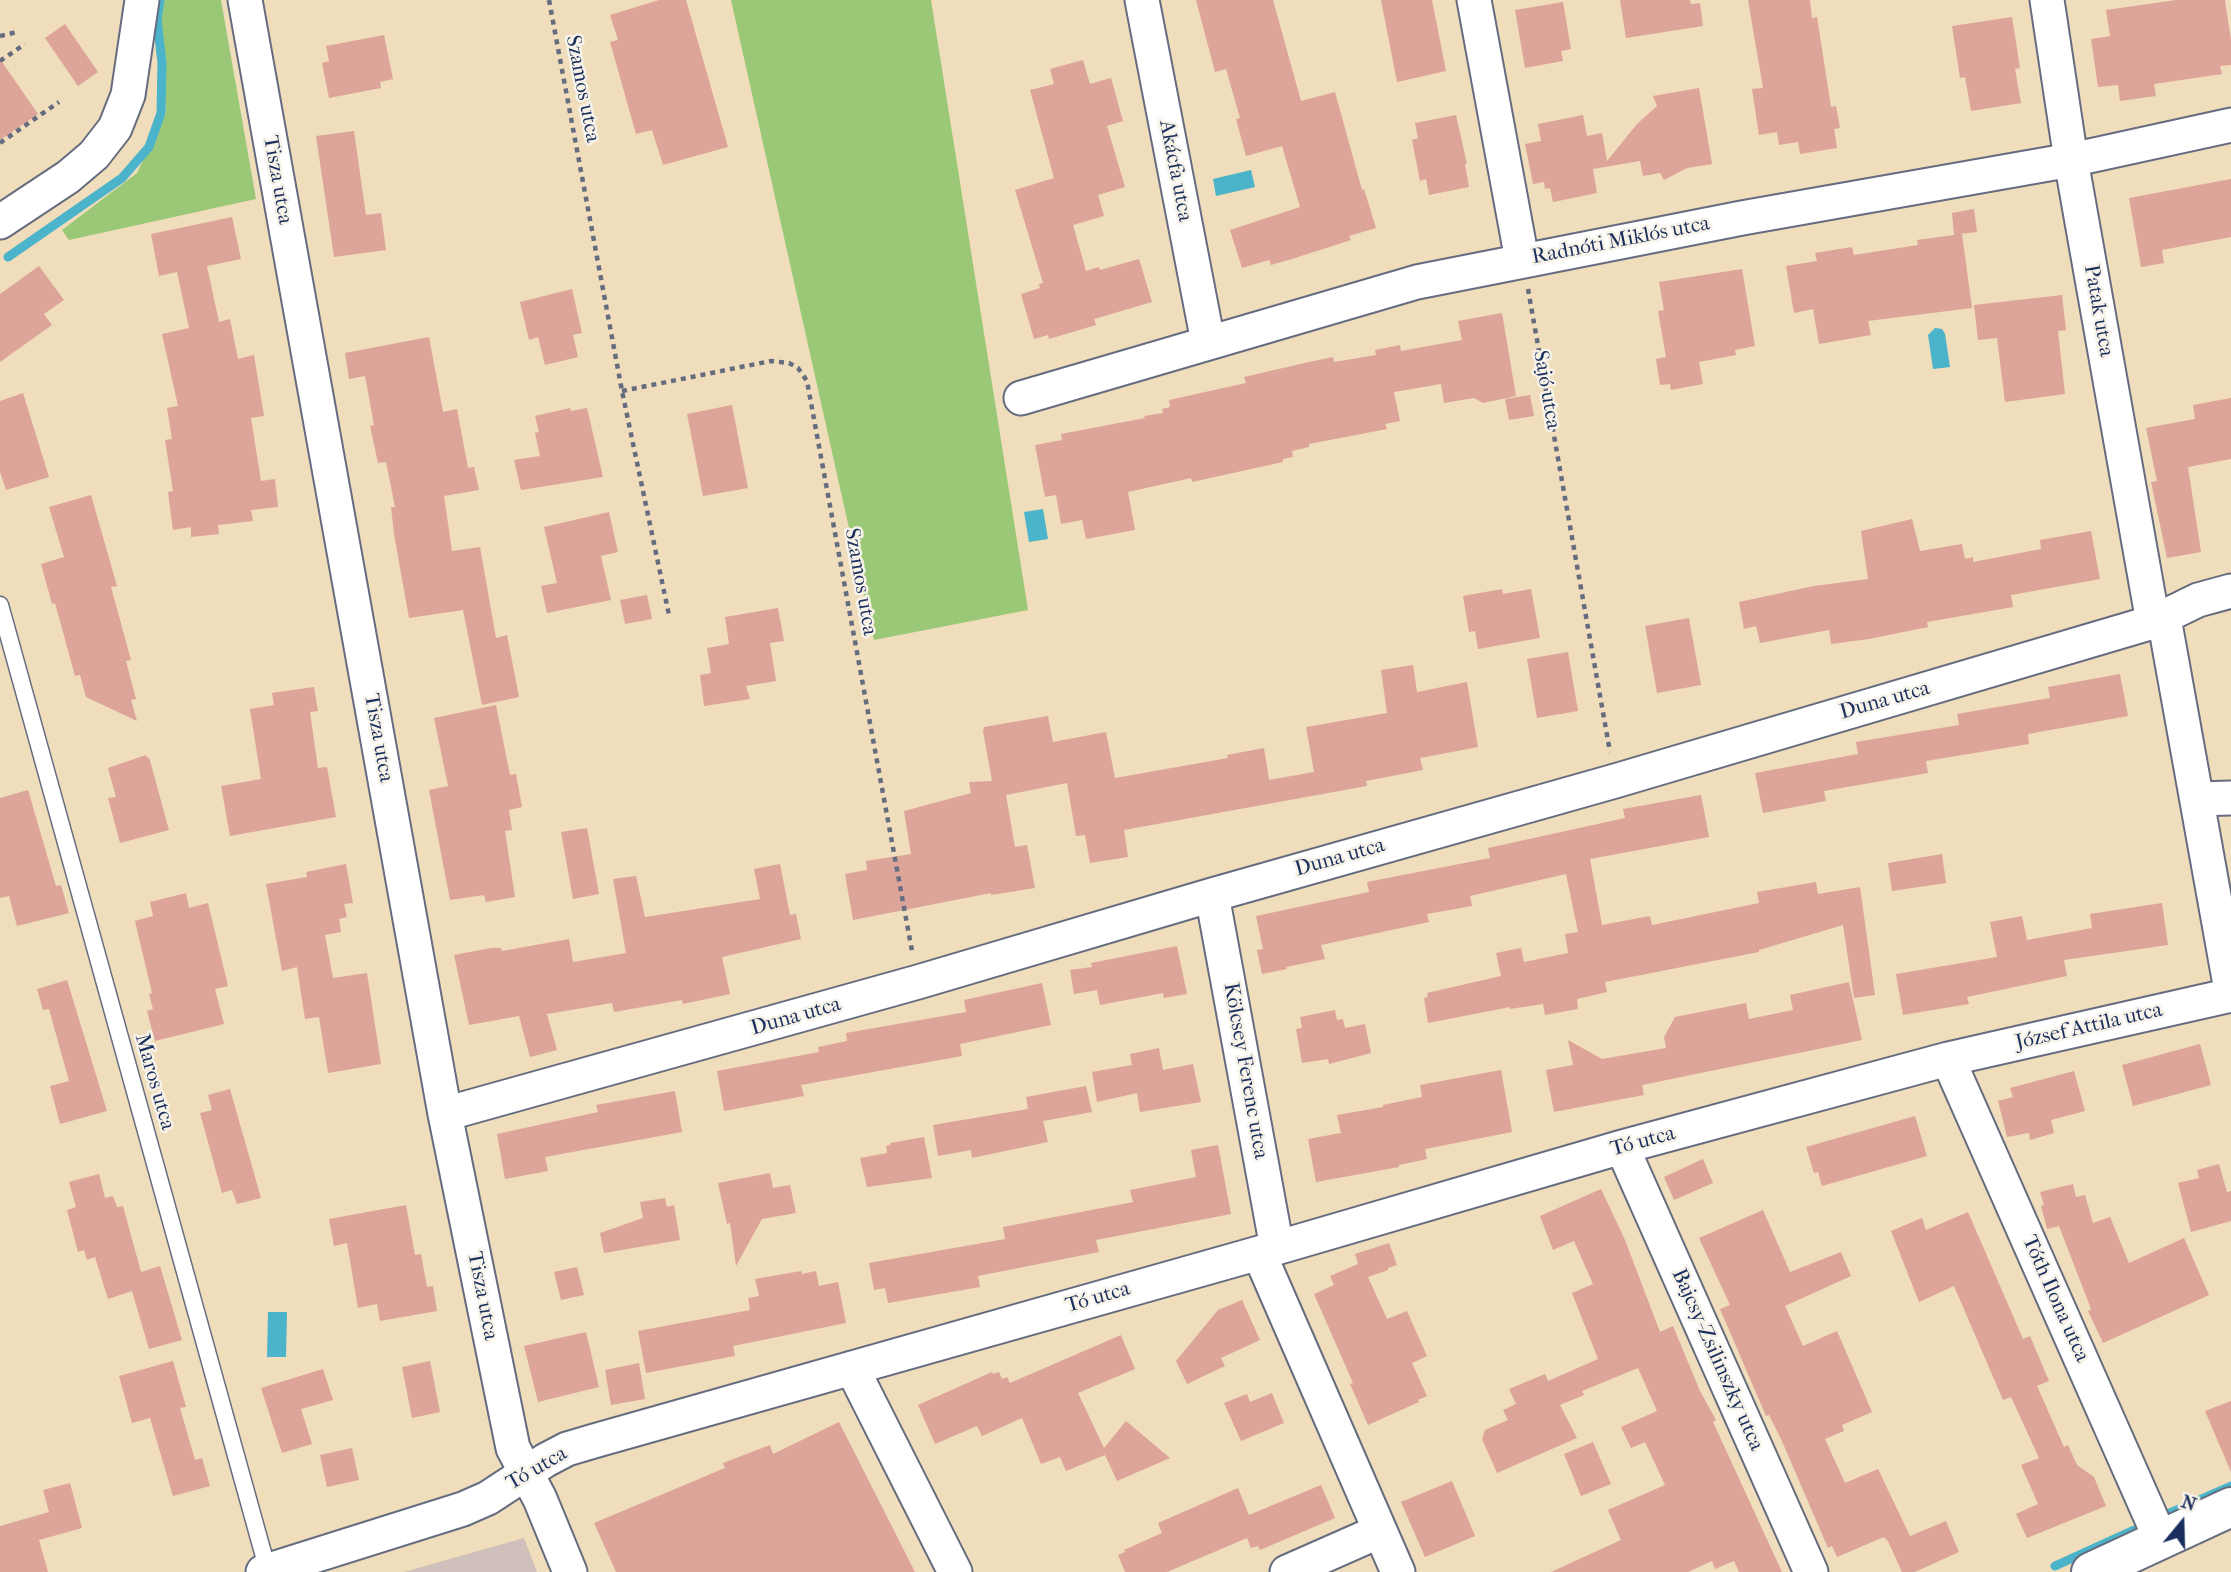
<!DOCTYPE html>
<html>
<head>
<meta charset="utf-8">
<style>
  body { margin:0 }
  #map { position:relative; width:2231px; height:1572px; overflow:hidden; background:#efddbb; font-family:"IM FELL French Canon",serif }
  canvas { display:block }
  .north { position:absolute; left:2147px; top:1488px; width:70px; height:70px; -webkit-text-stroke:5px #f7f3e8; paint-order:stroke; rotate:19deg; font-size:19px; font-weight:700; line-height:28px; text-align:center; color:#1b2f5e }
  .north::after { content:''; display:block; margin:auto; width:24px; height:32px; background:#1b2f5e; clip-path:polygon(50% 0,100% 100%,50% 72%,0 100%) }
</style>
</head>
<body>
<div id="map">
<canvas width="2231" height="1572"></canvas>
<div class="north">N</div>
</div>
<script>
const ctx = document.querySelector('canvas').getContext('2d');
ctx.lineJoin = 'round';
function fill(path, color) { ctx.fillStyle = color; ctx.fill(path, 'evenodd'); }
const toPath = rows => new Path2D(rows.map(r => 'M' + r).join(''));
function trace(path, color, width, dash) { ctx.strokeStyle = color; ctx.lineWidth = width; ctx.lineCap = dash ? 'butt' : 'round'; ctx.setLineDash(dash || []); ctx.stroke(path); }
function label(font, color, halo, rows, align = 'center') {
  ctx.font = font + ' "IM FELL French Canon",serif'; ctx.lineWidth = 5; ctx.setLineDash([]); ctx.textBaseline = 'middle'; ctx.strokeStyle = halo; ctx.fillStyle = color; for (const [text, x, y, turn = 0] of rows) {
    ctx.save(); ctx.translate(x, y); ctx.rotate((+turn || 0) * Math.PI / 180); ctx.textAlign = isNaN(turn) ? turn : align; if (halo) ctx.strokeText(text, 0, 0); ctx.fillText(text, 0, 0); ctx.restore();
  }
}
fill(toPath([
  [524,1538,537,1572,404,1572]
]), '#d0c0bc');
fill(toPath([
  [162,0,221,0,256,199,69,240,62,230,137,173,166,113,160,18],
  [731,0,931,0,1028,610,874,640]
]), '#9bc876');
fill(toPath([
  [1251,170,1255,187,1216,196,1213,179],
  [1935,328,1942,329,1945,334,1950,367,1933,369,1928,335],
  [1043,509,1048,539,1029,542,1024,512],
  [268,1312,287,1312,286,1357,267,1357]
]), '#4bb3ca');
trace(toPath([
  [8,257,122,178,149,147,161,113,162,63,157,20,160,0],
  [2165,1515,2231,1486],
  [2055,1566,2134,1530]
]), '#4bb3ca', 9);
fill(toPath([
  [659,0,686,0,728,147,663,165,652,130,636,134,610,42,618,40,610,15],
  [1196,0,1273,0,1301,101,1335,92,1362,190,1364,189,1376,228,1349,236,1351,240,1295,258,1271,265,1269,260,1242,268,1230,230,1300,207,1282,146,1246,156,1236,119,1240,118,1226,69,1215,72],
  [1381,0,1432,0,1446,71,1397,82],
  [1620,0,1690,0,1691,4,1700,3,1703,26,1626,38],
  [1748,0,1810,0,1812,18,1817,17,1831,107,1836,106,1840,128,1834,129,1837,148,1800,154,1798,142,1779,145,1777,132,1759,135,1752,89,1763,88],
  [2176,0,2225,0,2231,40,2231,65,2220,66,2222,74,2154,84,2156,96,2120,101,2118,85,2098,87,2091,39,2110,36,2106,10],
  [1563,2,1571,49,1561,51,1563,61,1525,68,1515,10],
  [2012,17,2020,68,2015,69,2021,103,1971,111,1965,77,1960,78,1952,26],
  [65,24,98,72,78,86,45,38],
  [384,35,393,79,380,82,381,88,329,98,322,63,329,61,326,46],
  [0,59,38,114,0,140],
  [1083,60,1090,84,1111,78,1123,121,1107,126,1125,187,1098,195,1104,216,1073,225,1086,271,1099,267,1100,270,1139,259,1152,302,1094,319,1096,325,1049,339,1048,335,1034,339,1021,294,1040,288,1039,284,1043,283,1015,190,1054,178,1030,90,1054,84,1050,69],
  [1699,88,1712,164,1687,168,1664,180,1660,173,1643,176,1640,161,1593,169,1597,193,1553,202,1550,188,1545,189,1544,182,1533,184,1525,144,1541,141,1538,124,1583,115,1587,136,1602,133,1607,161,1637,124,1657,106,1653,96],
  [1456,115,1467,164,1465,164,1469,187,1429,195,1426,179,1420,181,1412,140,1418,138,1415,123],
  [354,131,366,215,381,213,386,250,334,257,316,136],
  [2231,179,2231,237,2162,250,2164,263,2141,267,2129,198],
  [1974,209,1977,232,1959,234,1962,234,1972,308,1868,321,1871,335,1819,344,1813,309,1794,313,1786,266,1817,261,1815,253,1852,247,1854,255,1918,245,1917,240,1954,235,1952,213],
  [232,217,241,259,207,266,219,322,230,319,238,359,254,355,264,416,251,418,261,481,275,479,278,507,251,510,253,521,218,525,219,534,191,537,191,527,173,530,168,492,173,491,165,440,172,439,167,408,178,406,162,334,189,328,177,272,159,276,151,234],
  [39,266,64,300,44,314,52,325,0,362,0,294],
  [1742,269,1755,346,1735,350,1736,355,1699,362,1703,384,1671,390,1670,384,1660,385,1656,359,1666,357,1658,311,1664,310,1659,282],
  [572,289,582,333,573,335,578,357,545,365,538,337,529,340,520,302],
  [2062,295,2066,330,2058,331,2065,394,2005,402,1997,338,1978,340,1974,305],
  [1502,313,1516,396,1483,403,1474,398,1444,403,1441,384,1394,392,1400,421,1385,424,1387,429,1309,444,1309,447,1292,451,1293,457,1283,459,1283,462,1192,482,1191,478,1128,492,1135,530,1086,539,1082,520,1061,524,1056,495,1045,497,1035,445,1062,440,1061,434,1145,418,1144,416,1163,413,1162,409,1170,407,1169,400,1246,383,1244,377,1309,362,1333,357,1334,362,1376,355,1375,350,1400,345,1401,351,1462,340,1458,321],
  [429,337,443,412,457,409,468,468,474,467,479,490,444,496,452,551,480,547,496,638,507,635,519,697,482,705,463,610,409,618,394,534,391,507,395,507,386,462,378,463,370,426,374,425,365,376,349,379,345,353],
  [23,393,49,477,6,490,0,472,0,401],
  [1530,395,1534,416,1509,420,1505,399],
  [2231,398,2231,459,2188,467,2201,552,2167,558,2151,482,2157,481,2146,428,2195,419,2193,405],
  [732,405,748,488,703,496,687,414],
  [570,408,571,411,587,408,603,477,521,490,514,460,540,456,535,433,539,432,535,416],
  [91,495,117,586,111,587,131,660,126,661,136,699,131,700,137,721,86,697,80,675,75,676,55,603,52,604,41,564,64,557,49,507],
  [609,512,618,552,601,556,611,600,547,613,541,586,557,583,544,527],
  [1912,519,1920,551,1962,544,1965,559,1973,557,1973,562,2041,549,2040,540,2091,531,2100,579,2011,595,2013,607,1927,622,1928,627,1869,639,1831,644,1829,630,1760,643,1756,626,1744,629,1739,602,1814,586,1868,579,1861,531],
  [1502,589,1503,594,1531,589,1540,638,1478,649,1475,631,1469,632,1463,596],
  [647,595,652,619,625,624,620,600],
  [778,608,784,641,770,643,776,681,746,686,750,699,704,706,700,675,711,673,707,648,729,644,725,617],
  [1689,618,1701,685,1657,693,1645,626],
  [1568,652,1578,711,1537,718,1527,659],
  [1413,665,1417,692,1467,682,1478,747,1420,758,1423,770,1366,781,1367,786,1124,830,1128,857,1090,863,1085,835,1076,836,1067,783,1006,795,1015,847,1027,845,1035,888,991,895,991,893,853,920,845,874,867,870,866,861,911,854,904,811,971,793,969,782,992,781,983,731,984,727,1048,716,1053,742,1106,732,1115,778,1228,758,1227,755,1264,748,1269,780,1314,772,1306,727,1387,713,1381,670],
  [2120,674,2128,716,2028,734,2029,744,1926,761,1928,773,1824,791,1826,801,1763,813,1755,773,1858,754,1856,742,1959,725,1957,714,2050,698,2048,687],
  [314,687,318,711,310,712,318,768,327,767,336,817,230,836,221,786,261,779,250,709,274,705,272,693],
  [496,705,510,775,516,774,522,807,509,810,512,830,505,831,515,897,486,902,484,895,450,900,429,790,448,786,434,718],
  [146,755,147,758,149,757,169,830,120,843,108,798,116,797,108,768],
  [28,790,56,886,61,885,69,913,17,926,9,896,0,898,0,798],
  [1701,795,1709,837,1590,859,1602,925,1650,916,1652,925,1759,903,1757,892,1816,882,1818,894,1860,887,1875,995,1854,998,1843,925,1759,950,1759,952,1605,982,1607,992,1577,999,1578,1009,1545,1015,1543,1004,1510,1009,1510,1007,1428,1023,1424,998,1428,997,1427,993,1501,976,1496,953,1521,948,1524,962,1568,953,1565,934,1578,932,1566,874,1470,896,1472,906,1427,914,1429,922,1321,945,1325,959,1286,967,1287,969,1262,974,1257,950,1263,949,1256,916,1369,892,1367,882,1490,858,1488,848,1625,818,1623,809],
  [587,828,599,894,573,899,561,832],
  [1942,854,1946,883,1892,891,1888,863],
  [346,864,353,903,344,904,347,917,339,919,341,932,325,935,333,978,367,973,381,1064,328,1073,319,1017,305,1019,297,967,282,971,266,884,307,877,306,872],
  [780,864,790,915,796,914,801,939,722,957,730,994,683,1004,682,1000,614,1012,612,1003,547,1014,557,1050,530,1057,519,1016,469,1025,454,955,491,948,501,948,502,951,569,939,573,962,626,953,613,879,636,876,645,917,760,899,754,869],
  [186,893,189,908,208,903,228,986,215,989,224,1024,155,1041,147,1011,153,1009,149,994,152,993,135,921,153,916,150,902],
  [2162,903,2168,945,2064,960,2067,976,1967,997,1969,1004,1903,1015,1896,974,1997,957,1990,922,2022,916,2027,940,2092,928,2090,914],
  [1177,946,1187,994,1164,998,1163,993,1100,1005,1097,990,1074,994,1070,970,1092,967,1091,963],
  [67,980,107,1111,60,1124,50,1086,69,1081,49,1009,43,1010,37,989],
  [1849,982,1862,1040,1642,1085,1644,1095,1554,1112,1546,1070,1573,1065,1568,1040,1602,1059,1666,1048,1664,1037,1675,1017,1746,1003,1749,1019,1793,1010,1790,995],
  [1042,983,1051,1025,960,1044,962,1056,801,1085,804,1096,724,1111,717,1071,819,1052,818,1047,847,1041,846,1033,966,1012,964,1000],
  [1335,1010,1337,1020,1343,1019,1345,1028,1365,1024,1371,1053,1329,1064,1328,1059,1302,1063,1296,1029,1302,1028,1300,1017],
  [2200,1044,2211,1085,2133,1106,2122,1065],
  [1159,1048,1163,1070,1193,1064,1201,1102,1140,1112,1137,1093,1097,1102,1092,1072,1132,1065,1130,1054],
  [1501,1070,1512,1132,1425,1149,1427,1159,1399,1165,1399,1167,1316,1182,1308,1139,1341,1133,1337,1115,1383,1107,1383,1105,1422,1097,1420,1085],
  [2074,1071,2085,1111,2051,1120,2054,1133,2030,1140,2029,1133,2007,1137,1998,1101,2013,1097,2010,1088],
  [1086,1086,1092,1112,1043,1121,1048,1142,972,1158,971,1150,938,1156,933,1125,1028,1109,1026,1097],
  [230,1089,261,1198,237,1204,232,1190,222,1193,200,1113,212,1110,208,1095],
  [675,1091,682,1132,545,1157,548,1171,505,1179,497,1134,598,1112,596,1105],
  [1915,1116,1927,1156,1822,1186,1818,1172,1814,1173,1806,1147],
  [924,1137,932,1178,867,1187,860,1158,887,1153,886,1146,890,1145,890,1143],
  [1218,1145,1231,1214,1096,1240,1099,1252,978,1276,980,1287,888,1303,885,1288,874,1290,869,1263,1005,1239,1003,1227,1133,1202,1130,1190,1196,1177,1191,1150],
  [1703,1159,1713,1183,1674,1200,1664,1177],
  [2219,1164,2227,1192,2231,1191,2231,1221,2191,1232,2178,1183,2199,1178,2197,1170],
  [770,1173,773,1188,790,1185,796,1213,762,1219,736,1266,730,1223,727,1224,718,1183],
  [99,1174,105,1198,113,1196,117,1207,123,1206,141,1272,160,1266,182,1340,149,1349,132,1291,108,1299,95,1257,87,1260,84,1250,78,1252,67,1210,76,1207,69,1182],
  [2073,1184,2076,1197,2085,1195,2093,1223,2110,1217,2129,1263,2184,1238,2209,1295,2103,1343,2088,1311,2091,1309,2059,1226,2047,1229,2041,1206,2044,1205,2040,1192],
  [1601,1189,1625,1240,1660,1332,1673,1326,1700,1391,1716,1420,1713,1422,1782,1572,1739,1572,1734,1561,1715,1569,1712,1561,1688,1572,1551,1572,1621,1540,1608,1510,1665,1485,1645,1442,1631,1448,1621,1427,1657,1411,1638,1368,1582,1391,1584,1395,1560,1405,1577,1438,1497,1473,1482,1439,1485,1430,1508,1420,1503,1410,1516,1404,1509,1389,1545,1374,1548,1381,1598,1359,1572,1293,1593,1284,1574,1241,1553,1250,1540,1216],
  [665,1198,667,1207,674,1205,680,1240,604,1253,600,1233,643,1218,640,1202],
  [406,1205,415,1255,421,1254,427,1287,433,1286,437,1311,380,1321,377,1304,358,1308,347,1243,334,1246,329,1219],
  [1763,1210,1790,1272,1841,1252,1851,1276,1785,1306,1803,1346,1837,1331,1872,1412,1842,1425,1844,1431,1825,1439,1845,1483,1878,1469,1910,1536,1946,1521,1959,1552,1915,1572,1902,1572,1887,1539,1886,1540,1884,1537,1837,1557,1832,1546,1828,1548,1781,1439,1769,1415,1766,1416,1720,1309,1730,1305,1699,1238],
  [1968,1212,2023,1339,2030,1336,2049,1381,2037,1386,2064,1447,2068,1445,2077,1465,2094,1477,2106,1506,2027,1538,2016,1514,2038,1504,2021,1465,2039,1458,2011,1397,2003,1400,1954,1286,1919,1302,1891,1231,1922,1218,1926,1230],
  [1389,1243,1397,1265,1388,1268,1388,1270,1368,1277,1387,1319,1407,1311,1427,1356,1412,1363,1427,1396,1418,1400,1419,1402,1368,1425,1350,1384,1353,1383,1314,1294,1334,1285,1330,1276,1358,1264,1355,1254],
  [577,1267,584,1295,561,1300,554,1272],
  [801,1271,802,1274,816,1271,819,1286,838,1282,846,1323,733,1346,735,1356,646,1373,638,1331,750,1310,748,1298,759,1296,755,1279],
  [1242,1300,1260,1340,1221,1358,1225,1366,1187,1384,1176,1361,1218,1310],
  [586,1332,599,1387,538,1402,524,1346],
  [1121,1335,1135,1369,1078,1393,1104,1448,1126,1421,1170,1458,1117,1481,1105,1455,1066,1471,1060,1457,1041,1464,1022,1418,982,1436,977,1426,935,1444,918,1405,992,1372,993,1374,999,1372,1002,1379,1007,1377,1010,1383],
  [173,1361,186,1407,180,1408,195,1460,202,1458,210,1486,173,1496,150,1418,132,1423,119,1376],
  [430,1361,440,1412,412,1418,402,1367],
  [639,1363,645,1399,611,1405,605,1370],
  [323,1369,333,1400,301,1409,312,1444,282,1453,261,1388],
  [1272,1393,1284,1423,1241,1441,1224,1403,1247,1394,1250,1402],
  [2231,1401,2231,1472,2205,1411],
  [839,1422,915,1572,616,1572,594,1523,725,1468,723,1463,770,1445,773,1454],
  [1593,1442,1611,1484,1581,1496,1564,1454],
  [352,1448,359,1480,327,1487,320,1455],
  [1452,1481,1475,1536,1425,1557,1401,1502],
  [70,1483,82,1528,39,1540,48,1572,0,1572,0,1526,49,1512,43,1490],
  [1321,1485,1335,1518,1260,1550,1258,1546,1251,1548,1247,1538,1167,1572,1125,1572,1118,1555,1125,1552,1124,1550,1162,1533,1158,1523,1238,1488,1249,1515]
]), '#dda499');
const service = toPath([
  [0,605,268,1571]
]);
const minor = toPath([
  [245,0,445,1114,513,1448,540,1499,570,1572],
  [1142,0,1208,342],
  [1474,0,1522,260],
  [2047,0,2071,160,2153,622],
  [0,222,68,177,94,155,115,128,128,95,142,0],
  [1021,398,1417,282,1742,218,2071,160,2231,125],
  [2164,618,2231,990],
  [2198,799,2231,798],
  [1212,895,1277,1248],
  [1948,1059,2161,1540],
  [445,1114,918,982,1212,895,1615,781,2153,622,2198,600,2231,591],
  [1622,1147,1811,1572],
  [1259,1253,1398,1572],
  [852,1368,955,1572],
  [263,1572,463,1509,488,1498,546,1460,567,1449,594,1441,1259,1253,1622,1147,1948,1059,2231,995],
  [1287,1572,1380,1531]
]);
const tertiary = toPath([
  [2091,1572,2231,1507]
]);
trace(service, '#656c7f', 19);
trace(minor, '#656c7f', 37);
trace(tertiary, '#656c7f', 42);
trace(toPath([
  [549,0,622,391,669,615],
  [0,36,17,32],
  [0,61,25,44],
  [0,143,59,102],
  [1528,289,1610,752],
  [622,391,771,361,789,363,798,368,807,381,912,951]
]), '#656c7f', 4.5, [5, 5]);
trace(service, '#fff', 16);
trace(minor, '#fff', 33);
trace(tertiary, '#fff', 38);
label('21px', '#1b2f5e', '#f7f3e8', [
  ["Szamos utca",582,89,79],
  ["Akácfa utca",1175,171,79],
  ["Tisza utca",277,180,80],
  ["Radnóti Miklós utca",1621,241,-11],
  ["Patak utca",2098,311,80],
  ["Sajó utca",1546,390,80],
  ["Szamos utca",860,582,80],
  ["Duna utca",1885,701,-16],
  ["Tisza utca",378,738,80],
  ["Duna utca",1340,858,-16],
  ["Duna utca",796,1017,-16],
  ["József Attila utca",2089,1027,-13],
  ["Kölcsey Ferenc utca",1245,1071,80],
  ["Maros utca",154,1082,74],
  ["Tó utca",1643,1142,-15],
  ["Tisza utca",482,1296,79],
  ["Tó utca",1098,1298,-16],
  ["Tóth Ilona utca",2055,1299,66],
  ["Bajcsy-Zsilinszky utca",1717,1360,66],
  ["Tó utca",537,1469,-30]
]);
</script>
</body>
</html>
